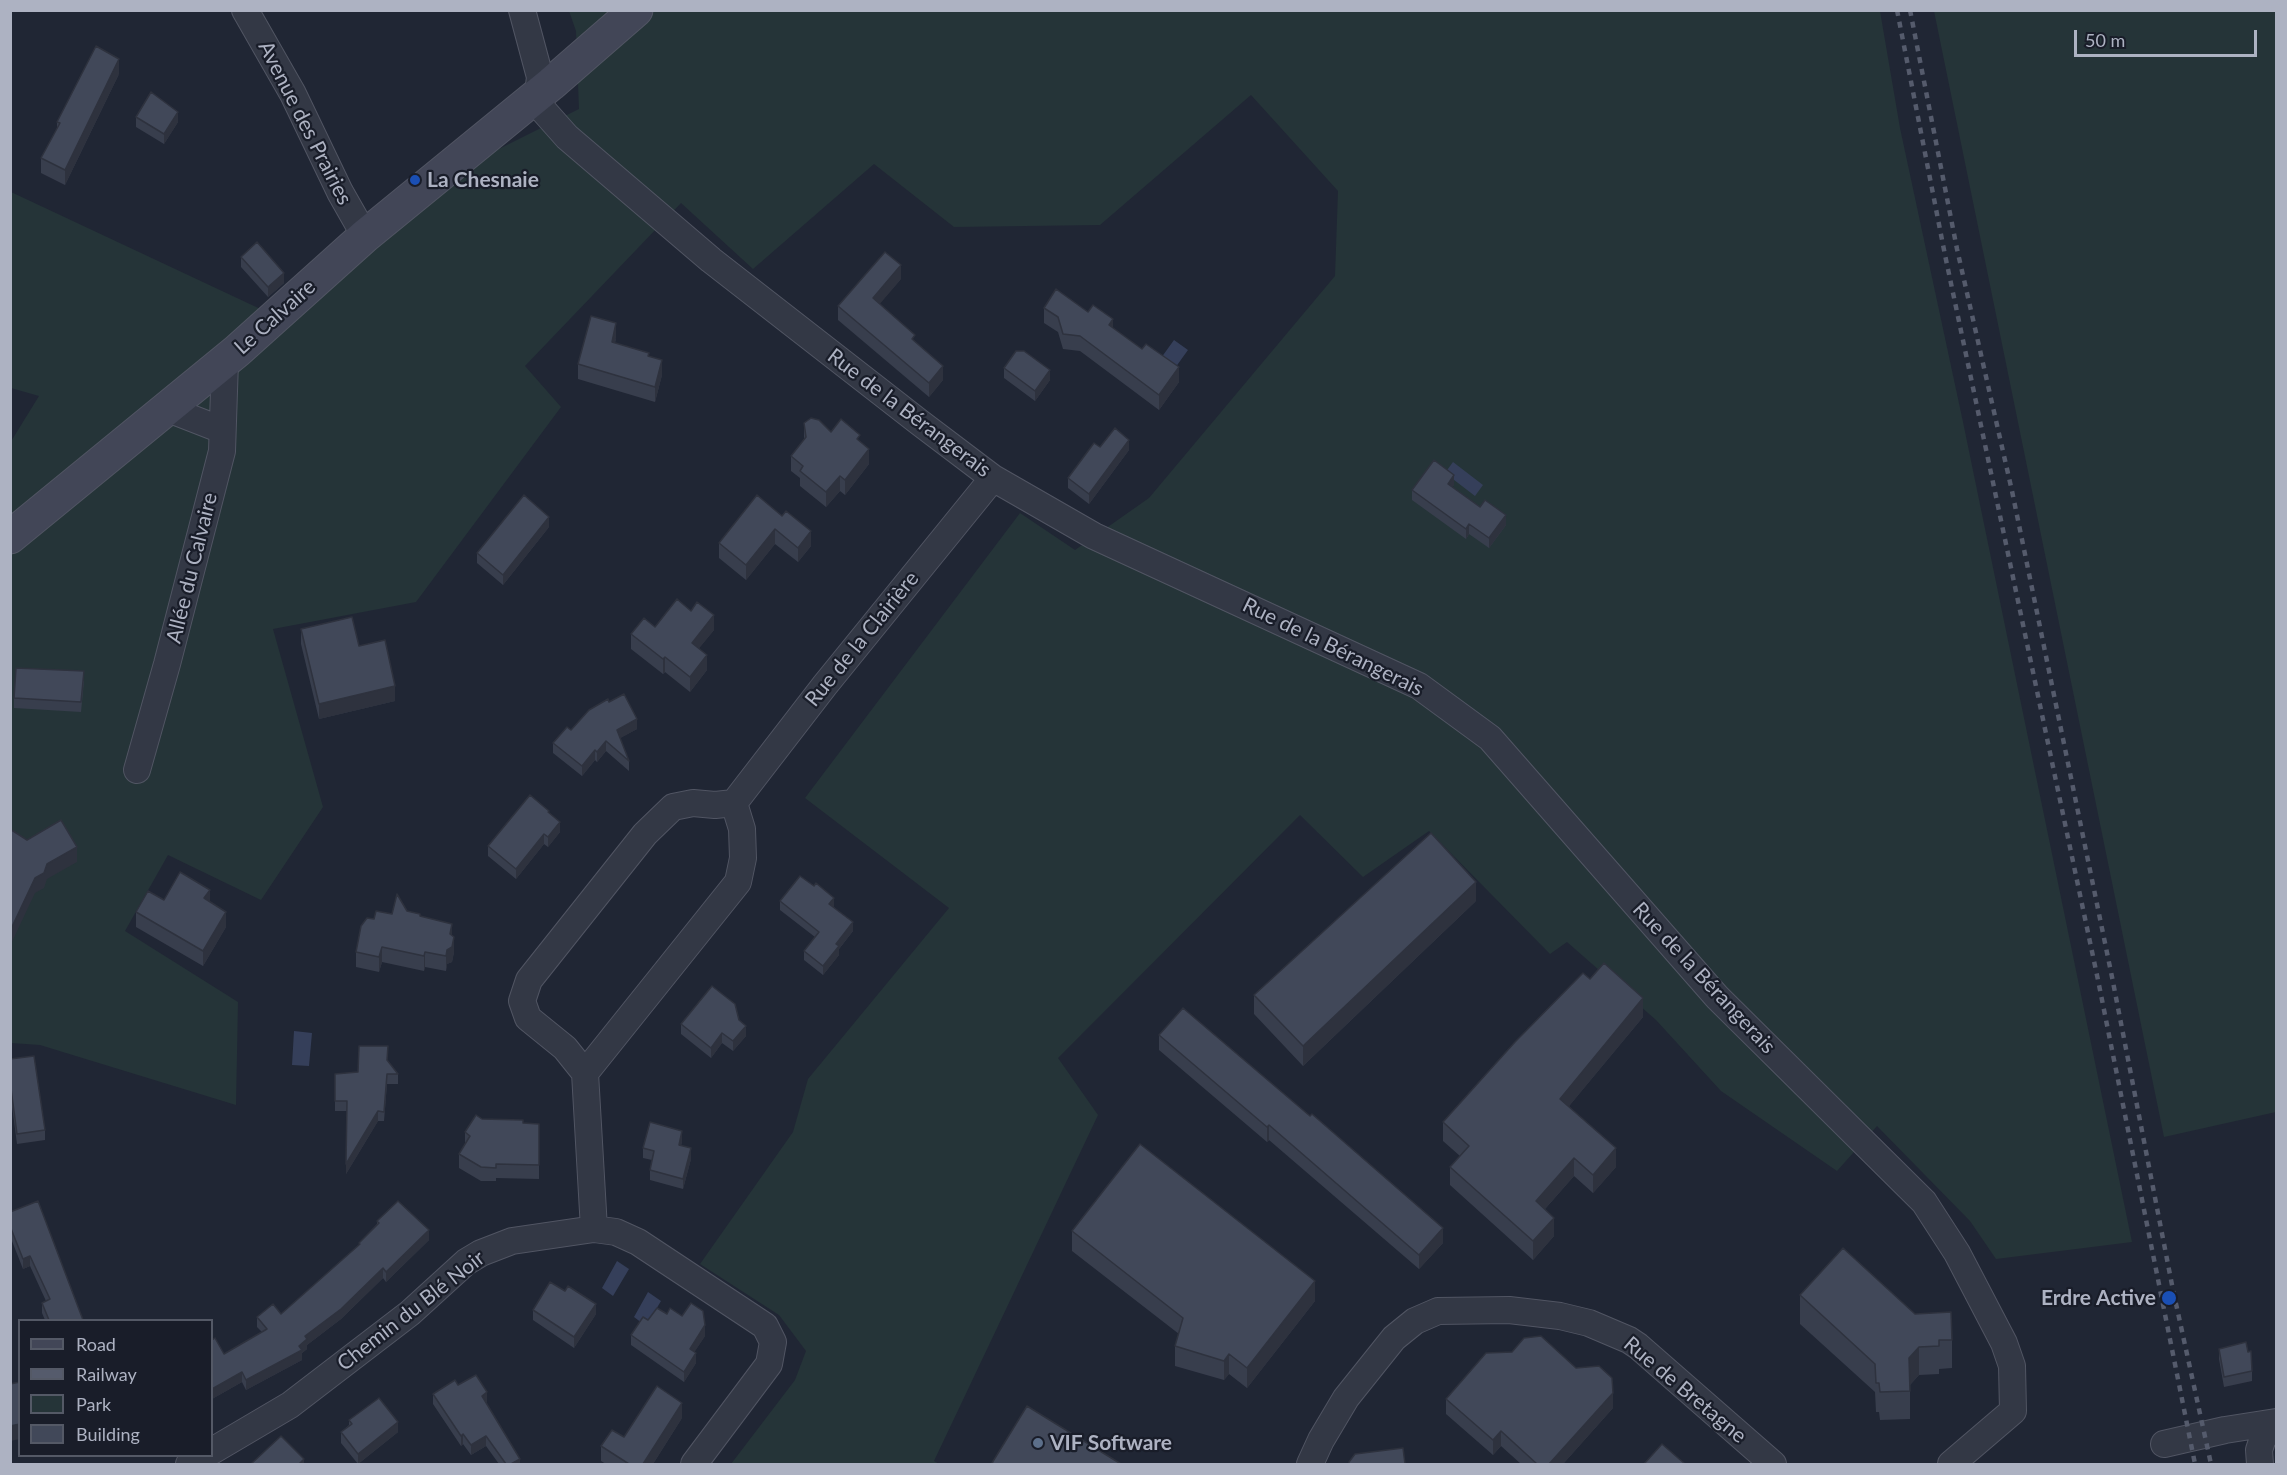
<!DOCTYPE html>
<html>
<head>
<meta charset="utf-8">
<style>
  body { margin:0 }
  #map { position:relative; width:2287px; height:1475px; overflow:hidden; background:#202634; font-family:Lato,sans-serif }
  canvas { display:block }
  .frame { position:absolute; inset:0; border:12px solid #adb2c2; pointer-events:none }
  .legend { position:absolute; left:18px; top:1319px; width:195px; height:138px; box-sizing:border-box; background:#191d29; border:2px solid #545966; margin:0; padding:8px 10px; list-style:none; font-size:18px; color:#adb2c2 }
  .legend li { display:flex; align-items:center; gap:12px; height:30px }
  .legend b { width:30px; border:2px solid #545966 }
  .scale { position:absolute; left:2074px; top:30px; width:183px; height:27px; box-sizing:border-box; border:3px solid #adb2c2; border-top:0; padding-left:8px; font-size:18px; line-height:21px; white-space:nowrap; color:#adb2c2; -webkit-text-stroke:4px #191d29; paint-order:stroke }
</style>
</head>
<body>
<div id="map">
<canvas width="2287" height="1475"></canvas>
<div class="frame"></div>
<ul class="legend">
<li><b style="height:8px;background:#424657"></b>Road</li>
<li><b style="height:8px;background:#555b6c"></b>Railway</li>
<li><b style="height:16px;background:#253438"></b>Park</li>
<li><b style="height:16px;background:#414859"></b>Building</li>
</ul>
<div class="scale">50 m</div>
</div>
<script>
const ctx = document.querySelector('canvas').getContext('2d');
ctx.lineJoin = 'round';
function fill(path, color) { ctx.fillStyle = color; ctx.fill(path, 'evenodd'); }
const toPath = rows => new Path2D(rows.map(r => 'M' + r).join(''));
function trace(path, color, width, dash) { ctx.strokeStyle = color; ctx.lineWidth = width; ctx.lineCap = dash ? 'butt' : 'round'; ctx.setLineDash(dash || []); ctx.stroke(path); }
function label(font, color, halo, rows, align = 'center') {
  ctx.font = font + ' Lato,sans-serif'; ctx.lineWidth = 4.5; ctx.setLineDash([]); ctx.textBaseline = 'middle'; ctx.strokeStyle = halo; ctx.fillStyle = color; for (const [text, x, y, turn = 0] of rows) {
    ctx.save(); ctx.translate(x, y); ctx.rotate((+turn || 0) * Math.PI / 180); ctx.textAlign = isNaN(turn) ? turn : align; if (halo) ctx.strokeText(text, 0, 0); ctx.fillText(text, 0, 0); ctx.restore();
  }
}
fill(toPath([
  [569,11,1880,11,1900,128,1963,422,2132,1242,1996,1259,1970,1221,1877,1126,1837,1171,1721,1091,1656,1020,1567,942,1550,954,1429,831,1363,877,1300,815,1058,1058,1098,1115,934,1461,939,1464,731,1464,795,1380,806,1351,779,1315,700,1264,793,1132,808,1079,949,908,805,798,1020,513,1075,550,1149,498,1335,276,1338,191,1251,95,1100,225,954,227,874,164,753,269,681,203,525,366,561,407,416,602,273,629,323,807,261,900,168,855,125,931,238,1002,236,1105,40,1045,11,1043,10,443,39,396,11,388,11,192,286,321,475,161,579,109,576,31],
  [1934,11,2276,11,2276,1112,2164,1137]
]), '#253438');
fill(toPath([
  [1174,340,1188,350,1170,375,1156,365],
  [1453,462,1483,485,1475,496,1445,473],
  [294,1031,312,1033,309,1066,292,1065],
  [617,1261,629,1269,613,1296,602,1288],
  [648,1292,661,1301,646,1326,634,1317]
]), '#353f5a');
const street = toPath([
  [245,10,293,94,340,192,365,236],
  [522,10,540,77,538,94,543,110,567,137,711,260,919,422,993,478,1094,536,1419,686,1490,738,1717,997,1924,1202,1957,1253,2004,1343,2012,1366,2013,1411,1951,1464],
  [168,409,222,430],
  [137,770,167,664,222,451,225,361],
  [585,1073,738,882,743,858,742,829,734,803],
  [594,1229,585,1073,565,1048,528,1018,522,1001,529,980,645,834,673,807,693,803,715,805,734,803,825,685,993,478],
  [2164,1444,2225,1430,2276,1422],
  [212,1451,290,1405,410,1313,466,1262,481,1253,512,1241,594,1229,616,1232,638,1242,765,1326,773,1342,769,1364,694,1464],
  [189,1464,204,1456],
  [1310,1464,1321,1440,1346,1398,1394,1338,1415,1321,1438,1311,1509,1310,1560,1316,1589,1323,1629,1340,1638,1346,1773,1464],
  [2260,1464,2259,1450,2263,1438,2276,1425]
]);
const secondary = toPath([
  [10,537,237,351,365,236,551,84,636,10]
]);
trace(street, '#515563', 28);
trace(secondary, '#515563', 35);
trace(street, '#333845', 26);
trace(secondary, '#424657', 33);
trace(toPath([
  [1897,10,1945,255,2098,980,2195,1464],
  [1910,10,1957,249,2012,491,2112,977,2173,1290,2211,1464]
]), '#555b6c', 4.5, [6, 6]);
fill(toPath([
  [119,74,65,185,41,173,41,158,57,129,57,122],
  [136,117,178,122,164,144,136,127],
  [241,257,284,283,268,297,241,267],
  [901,279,879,304,915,342,943,380,929,397,838,320,838,306],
  [1044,308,1113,328,1142,349,1179,382,1159,410,1080,351,1063,349,1058,332,1044,323],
  [616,338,615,343,649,356,662,375,655,402,578,379,578,364],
  [1004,368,1050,380,1035,401,1004,378],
  [804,423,860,442,869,464,845,495,840,491,826,507,800,486,800,478,791,471,791,456,804,439],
  [1100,447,1129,450,1089,504,1068,488,1068,478],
  [1454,485,1452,487,1506,525,1489,548,1469,534,1466,539,1412,500,1412,490],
  [757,495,811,546,798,562,775,544,746,580,719,558,719,543],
  [549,527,503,585,477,563,477,553],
  [655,627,714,630,699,648,707,670,690,692,665,672,663,674,631,649,631,634],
  [301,629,359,646,395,701,319,719,301,644],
  [84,681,81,712,14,708,14,698],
  [609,702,637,729,620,738,629,761,629,771,606,751,597,762,595,760,582,776,553,753,553,743],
  [549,813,560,832,548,847,544,844,516,879,488,856,488,846],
  [164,900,210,902,226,927,203,966,136,927,136,912],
  [780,901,834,907,853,931,839,949,839,955,823,975,804,960,804,951,815,937,780,910],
  [1476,901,1303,1066,1254,1014,1254,995],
  [407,911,420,917,452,936,454,952,452,962,447,964,446,971,425,967,424,971,382,962,379,972,356,967,356,952,374,919],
  [1590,979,1643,1017,1569,1106,1616,1167,1593,1193,1574,1176,1545,1209,1554,1236,1533,1260,1450,1185,1450,1167,1460,1156,1443,1141,1443,1122],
  [739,1020,746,1036,733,1051,722,1043,711,1058,681,1034,681,1024],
  [1159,1035,1443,1243,1419,1269,1269,1140,1267,1142,1159,1050],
  [10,1059,45,1130,45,1140,17,1144,10,1091],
  [388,1061,398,1074,398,1084,387,1084,384,1121,378,1121,346,1174,347,1111,335,1111,335,1074,358,1072],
  [482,1119,523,1123,539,1124,539,1179,496,1178,496,1181,481,1181,459,1168,459,1154,465,1144,465,1132],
  [682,1141,681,1146,691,1159,683,1189,650,1180,650,1170,652,1160,643,1158,643,1148],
  [10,1212,83,1320,45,1320,42,1313,42,1303,46,1301,30,1266,23,1269,10,1236],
  [377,1221,429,1240,386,1282,383,1278,341,1319,307,1345,307,1349,302,1353,302,1360,246,1390,242,1382,212,1399,212,1340,224,1354,262,1332,257,1327,257,1317,281,1314,359,1246,359,1243,377,1224],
  [1072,1231,1315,1301,1247,1388,1229,1374,1224,1380,1175,1366,1175,1346,1179,1334,1072,1251],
  [1800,1295,1915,1314,1952,1340,1952,1368,1939,1369,1939,1374,1919,1375,1910,1385,1910,1419,1880,1420,1879,1412,1876,1412,1875,1392,1800,1324],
  [533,1310,596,1314,574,1348,533,1320],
  [667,1314,705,1336,694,1352,696,1363,684,1382,631,1345,631,1335,648,1320],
  [2219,1349,2252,1371,2252,1381,2224,1387,2219,1359],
  [458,1385,487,1402,486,1403,520,1464,499,1464,486,1446,471,1455,463,1444,461,1446,433,1404,433,1394],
  [1446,1399,1613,1408,1563,1464,1521,1464,1501,1446,1493,1455,1446,1414],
  [682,1418,653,1464,606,1464,601,1461,601,1446,624,1437],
  [349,1420,398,1432,358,1464,341,1443,341,1432,349,1425]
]), '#383e4d');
fill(toPath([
  [119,59,119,74,65,185,65,170],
  [178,112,178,122,164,144,164,134],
  [901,265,901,279,873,312,873,298],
  [284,273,284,283,268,297,268,287],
  [1113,319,1113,334,1109,325],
  [616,323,616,338,612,356,612,342],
  [662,360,662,375,655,402,655,387],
  [943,366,943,380,929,397,929,383],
  [1179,367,1179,382,1159,410,1159,395],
  [1050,370,1050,380,1035,401,1035,391],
  [1129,440,1129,450,1089,504,1089,494],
  [869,449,869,464,845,495,845,480],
  [1454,475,1454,485,1448,494,1448,484],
  [840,476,840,491,826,507,826,492],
  [1506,515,1506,525,1489,548,1489,538],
  [549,517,549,527,503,585,503,575],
  [1469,524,1469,534,1466,539,1466,529],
  [775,529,775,544,746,580,746,565],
  [811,531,811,546,798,562,798,548],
  [714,615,714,630,692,657,692,643],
  [707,655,707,670,690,692,690,677],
  [665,657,665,672,663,674,663,659],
  [395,686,395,701,319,719,319,704],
  [637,719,637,729,617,740,617,730],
  [606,741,606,751,597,762,597,752],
  [595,750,595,760,582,776,582,766],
  [560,822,560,832,548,847,548,837],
  [544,834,544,844,516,879,516,869],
  [77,847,77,862,47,879,44,888,35,893,10,946,10,931,35,878,47,864],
  [1476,882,1476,901,1303,1066,1303,1046],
  [210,890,210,905,204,898],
  [834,898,834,907,829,912,829,904],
  [226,912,226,927,203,966,203,951],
  [853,922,853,931,839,949,839,955,823,975,823,966,836,944],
  [452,924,452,939,454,937,454,952,452,962,447,964,446,971,446,956],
  [382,947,382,962,379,972,379,957],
  [425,952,425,967,424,971,424,956],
  [1643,998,1643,1017,1560,1117,1560,1099],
  [746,1026,746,1036,733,1051,733,1041],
  [722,1033,722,1043,711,1058,711,1048],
  [378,1111,378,1121,346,1174,346,1164],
  [1269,1125,1269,1140,1267,1142,1267,1127],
  [682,1131,682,1141,679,1155,679,1145],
  [691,1148,691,1159,683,1189,683,1179],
  [1616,1148,1616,1167,1593,1193,1593,1175],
  [1574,1158,1574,1176,1536,1219,1536,1201],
  [1554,1218,1554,1236,1533,1260,1533,1241],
  [1443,1228,1443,1243,1419,1269,1419,1255],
  [429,1230,429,1240,386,1282,386,1272],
  [30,1256,30,1266,23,1269,23,1259],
  [383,1268,383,1278,341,1319,307,1345,307,1349,302,1353,302,1360,246,1390,246,1380,299,1346,305,1336],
  [1315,1281,1315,1301,1247,1388,1247,1368],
  [596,1304,596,1314,574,1348,574,1337],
  [705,1325,705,1336,690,1359,690,1349],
  [1919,1347,1919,1375,1909,1386,1909,1358],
  [696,1353,696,1363,684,1382,684,1372],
  [1229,1354,1229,1374,1224,1380,1224,1361],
  [242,1372,242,1382,212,1399,212,1389],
  [487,1392,487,1402,482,1406,482,1396],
  [1613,1393,1613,1408,1563,1464,1549,1464],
  [682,1403,682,1418,653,1464,643,1464],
  [398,1422,398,1432,358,1464,358,1454],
  [20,1424,20,1439,10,1441,10,1426],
  [1501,1431,1501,1446,1493,1455,1493,1440],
  [463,1434,463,1444,461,1446,461,1436],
  [486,1436,486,1446,471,1455,471,1445],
  [304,1459,304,1464,299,1464],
  [520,1459,520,1464,511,1464]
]), '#2e323e');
const building = toPath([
  [96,46,119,59,65,170,41,158,60,123,57,122,96,46],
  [151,92,178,112,164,134,136,117,151,92],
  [257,242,284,273,268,287,241,257,257,242],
  [885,252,901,265,873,298,915,335,912,339,943,366,929,383,838,306,885,252],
  [1056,289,1088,312,1093,305,1113,319,1109,325,1142,349,1146,344,1179,367,1159,395,1080,336,1063,334,1058,317,1044,308,1056,289],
  [591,316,616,323,612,342,649,353,648,356,662,360,655,387,578,364,591,316],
  [1016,351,1024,351,1050,370,1035,391,1004,368,1016,351],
  [811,418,819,420,831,432,841,419,860,435,857,439,869,449,845,480,840,476,826,492,800,471,803,466,791,456,806,437,804,423,811,418],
  [1115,428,1129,440,1089,494,1068,478,1094,443,1100,447,1115,428],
  [1434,460,1454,475,1448,484,1480,507,1485,500,1506,515,1489,538,1469,524,1466,529,1412,490,1434,460],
  [524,495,549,517,503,575,477,553,524,495],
  [757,495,782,516,786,511,811,531,798,548,775,529,746,565,719,543,757,495],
  [677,599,691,611,697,602,714,615,692,643,707,655,690,677,665,657,663,659,631,634,644,618,655,627,677,599],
  [352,617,359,646,385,640,395,686,319,704,301,629,352,617],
  [16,668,84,671,81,702,14,698,16,668],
  [624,694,637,719,617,730,629,761,606,741,597,752,595,750,582,766,553,743,567,727,571,730,589,710,608,699,609,702,624,694],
  [530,795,549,811,548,812,560,822,548,837,544,834,516,869,488,846,530,795],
  [61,820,77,847,47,864,44,873,35,878,10,931,10,829,27,840,61,820],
  [1431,833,1476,882,1303,1046,1254,995,1431,833],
  [180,872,210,890,204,898,226,912,203,951,136,912,148,891,164,900,180,872],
  [800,876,814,886,816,883,834,898,829,904,853,922,836,944,839,946,823,966,804,951,819,932,780,901,800,876],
  [397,894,407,911,420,914,420,916,452,924,450,934,454,937,452,947,447,950,446,956,425,952,424,956,382,947,379,957,356,952,361,926,367,918,374,919,376,911,392,914,397,894],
  [1604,963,1643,998,1560,1099,1616,1148,1593,1175,1574,1158,1536,1201,1554,1218,1533,1241,1450,1167,1469,1146,1443,1122,1515,1042,1583,973,1590,979,1604,963],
  [712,986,735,1004,739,1020,746,1026,733,1041,722,1033,711,1048,681,1024,712,986],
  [1183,1008,1310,1116,1312,1114,1443,1228,1419,1255,1269,1125,1267,1127,1159,1035,1183,1008],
  [359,1046,388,1046,387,1060,398,1074,387,1074,384,1112,378,1111,346,1164,347,1101,335,1101,335,1074,358,1072,359,1046],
  [34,1056,45,1130,17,1134,10,1081,10,1059,34,1056],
  [476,1115,482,1119,523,1120,523,1123,539,1124,539,1165,496,1164,496,1168,481,1167,459,1154,470,1136,465,1132,476,1115],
  [650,1122,682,1131,679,1145,691,1148,683,1179,650,1170,654,1151,643,1148,650,1122],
  [1140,1144,1315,1281,1247,1368,1229,1354,1224,1361,1175,1346,1183,1318,1072,1231,1140,1144],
  [38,1201,83,1320,49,1320,42,1303,50,1299,30,1256,23,1259,10,1226,10,1212,38,1201],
  [398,1201,429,1230,386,1272,383,1268,341,1309,305,1336,307,1339,299,1346,302,1350,246,1380,242,1372,212,1389,212,1340,215,1338,224,1354,267,1329,257,1317,273,1304,281,1314,360,1244,359,1243,379,1223,377,1221,398,1201],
  [1843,1248,1915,1314,1951,1312,1952,1340,1939,1340,1939,1346,1919,1347,1909,1358,1910,1391,1880,1392,1879,1383,1876,1383,1875,1364,1800,1295,1843,1248],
  [550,1282,565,1291,568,1286,596,1304,574,1337,533,1310,550,1282],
  [691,1303,703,1311,705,1325,690,1349,696,1353,684,1372,631,1335,643,1317,648,1320,657,1308,667,1314,670,1308,682,1316,691,1303],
  [1541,1336,1576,1368,1599,1366,1612,1378,1613,1393,1549,1464,1537,1464,1501,1431,1493,1440,1446,1399,1486,1353,1512,1352,1524,1338,1541,1336],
  [2246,1342,2248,1352,2251,1351,2252,1371,2224,1377,2219,1349,2246,1342],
  [476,1375,487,1392,482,1396,520,1459,511,1464,506,1464,486,1436,471,1445,463,1434,461,1436,433,1394,455,1380,458,1385,476,1375],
  [20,1382,20,1424,10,1426,10,1384,20,1382],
  [657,1386,682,1403,643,1464,629,1464,601,1446,612,1430,624,1437,657,1386],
  [379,1398,398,1422,358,1454,341,1432,352,1424,349,1420,379,1398],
  [1027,1406,1121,1464,994,1464,992,1463,1027,1406],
  [281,1436,304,1459,299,1464,251,1464,281,1436],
  [1662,1444,1685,1464,1644,1464,1662,1444],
  [1403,1448,1405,1464,1349,1464,1349,1462,1355,1454,1403,1448]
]);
fill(building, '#414859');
trace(building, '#2e323e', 1.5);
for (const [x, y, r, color] of [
  [415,180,6,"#1a4fb4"],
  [2169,1298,8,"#1a4fb4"],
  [1038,1443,6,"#5c6f8a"]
]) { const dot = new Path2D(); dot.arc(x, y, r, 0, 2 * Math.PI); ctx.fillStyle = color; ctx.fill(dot); trace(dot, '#191d29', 2); }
label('21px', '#adb2c2', '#191d29', [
  ["Avenue des Prairies",305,123,63],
  ["Le Calvaire",275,317,-42],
  ["Rue de la Bérangerais",909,413,37],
  ["Allée du Calvaire",192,568,-76],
  ["Rue de la Clairière",862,639,-51],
  ["Rue de la Bérangerais",1333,647,26],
  ["Rue de la Bérangerais",1704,978,47],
  ["Chemin du Blé Noir",411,1311,-38],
  ["Rue de Bretagne",1685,1390,40]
]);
label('bold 21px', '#adb2c2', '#191d29', [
  ["La Chesnaie",427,180],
  ["Erdre Active",2156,1298,"right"],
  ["VIF Software",1050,1443]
], 'left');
</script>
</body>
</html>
